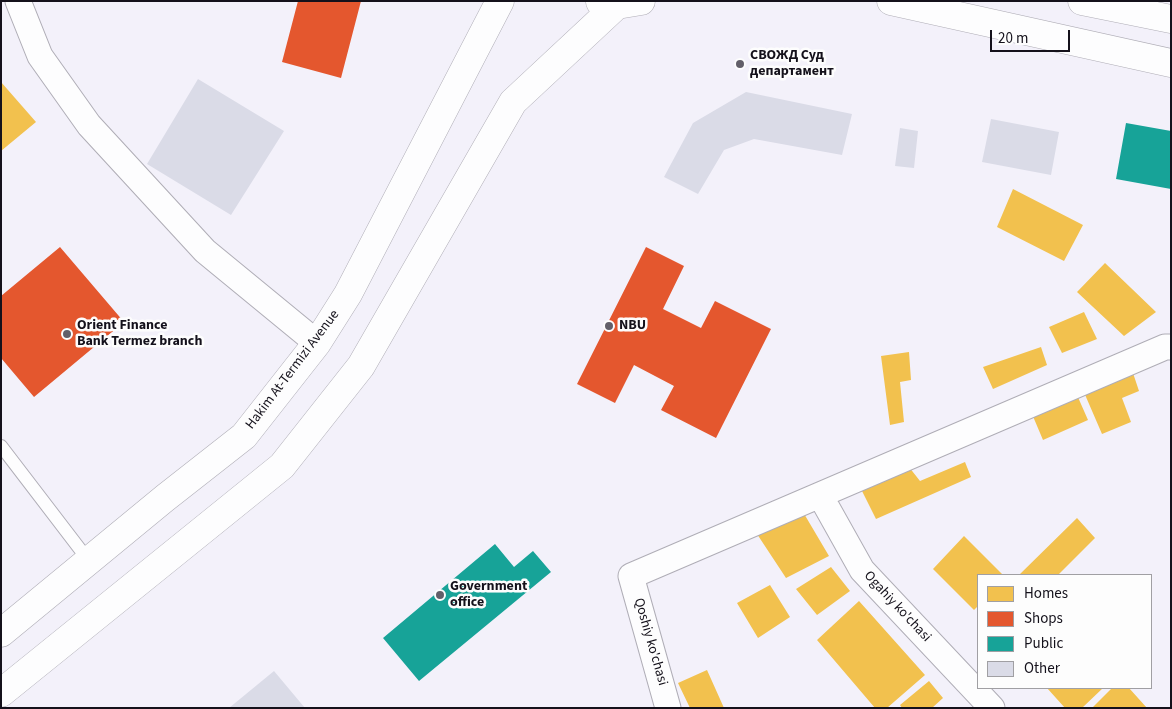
<!DOCTYPE html>
<html>
<head>
<meta charset="utf-8">
<style>
  body { margin:0 }
  #map { position:relative; width:1172px; height:709px; overflow:hidden; background:#f3f1fa; font-family:"Source Sans 3",sans-serif }
  canvas { display:block }
  .frame { position:absolute; inset:0; border:2px solid #14111b; pointer-events:none }
  .legend { position:absolute; left:977px; top:574px; width:175px; height:115px; box-sizing:border-box; background:#fdfdfd; border:1px solid #a09fa3; margin:0; padding:6px 9px; list-style:none; font-size:15px; color:#14111b }
  .legend li { display:flex; align-items:center; gap:10px; height:25px }
  .legend b { width:25px; border:1px solid #a09fa3 }
  .scale { position:absolute; left:990px; top:30px; width:80px; height:22px; box-sizing:border-box; border:2px solid #14111b; border-top:0; padding-left:6px; font-size:15px; line-height:18px; white-space:nowrap; color:#14111b; -webkit-text-stroke:4px #fdfdfd; paint-order:stroke }
</style>
</head>
<body>
<div id="map">
<canvas width="1172" height="709"></canvas>
<div class="frame"></div>
<ul class="legend">
<li><b style="height:14px;background:#f2c14e"></b>Homes</li>
<li><b style="height:14px;background:#e4572e"></b>Shops</li>
<li><b style="height:14px;background:#17a398"></b>Public</li>
<li><b style="height:14px;background:#dadbe7"></b>Other</li>
</ul>
<div class="scale">20 m</div>
</div>
<script>
const ctx = document.querySelector('canvas').getContext('2d');
ctx.lineJoin = 'round';
function fill(path, color) { ctx.fillStyle = color; ctx.fill(path, 'evenodd'); }
const toPath = rows => new Path2D(rows.map(r => 'M' + r).join(''));
function trace(path, color, width, dash) { ctx.strokeStyle = color; ctx.lineWidth = width; ctx.lineCap = dash ? 'butt' : 'round'; ctx.setLineDash(dash || []); ctx.stroke(path); }
function label(font, color, halo, rows, align = 'center') {
  ctx.font = font + ' "Source Sans 3",sans-serif'; ctx.lineWidth = 5; ctx.setLineDash([]); ctx.textBaseline = 'middle'; ctx.strokeStyle = halo; ctx.fillStyle = color; for (const [text, x, y, turn = 0] of rows) {
    ctx.save(); ctx.translate(x, y); ctx.rotate((+turn || 0) * Math.PI / 180); ctx.textAlign = isNaN(turn) ? turn : align; if (halo) ctx.strokeText(text, 0, 0); ctx.fillText(text, 0, 0); ctx.restore();
  }
}
fill(toPath([
  [1,82,36,122,1,151],
  [1013,189,1083,225,1064,261,997,227],
  [1105,263,1156,312,1124,336,1077,292],
  [1084,312,1097,339,1062,353,1049,327],
  [1041,347,1047,365,993,389,983,367],
  [909,352,911,380,900,382,904,422,890,425,881,356],
  [1132,370,1139,391,1122,398,1131,422,1102,434,1083,390],
  [1077,395,1088,420,1043,440,1032,414],
  [965,462,971,477,876,519,859,485,909,467,920,481],
  [803,512,829,556,786,578,757,534],
  [1077,518,1095,538,1058,575,1019,575],
  [964,536,1003,575,978,575,978,606,974,610,933,569],
  [831,567,850,591,817,615,796,589],
  [770,585,790,617,758,638,737,603],
  [859,601,925,675,887,708,875,708,817,640],
  [707,670,724,708,690,708,678,683],
  [929,681,943,698,932,708,902,708,900,705],
  [1047,688,1103,688,1082,708,1065,708],
  [1112,688,1129,688,1147,708,1092,708]
]), '#f2c14e');
fill(toPath([
  [298,1,361,1,341,78,282,62],
  [60,247,124,322,34,397,1,358,1,296],
  [646,247,684,266,663,309,701,328,715,301,771,329,716,438,661,410,674,386,634,365,615,403,577,384]
]), '#e4572e');
fill(toPath([
  [1126,123,1171,131,1171,189,1116,179],
  [495,544,514,567,533,551,551,572,419,681,383,638]
]), '#17a398');
fill(toPath([
  [198,79,284,131,231,215,147,164],
  [746,92,852,114,842,155,754,139,724,150,698,194,664,177,693,123],
  [991,119,1059,132,1051,175,982,162],
  [900,128,918,131,914,168,895,166],
  [274,671,305,708,229,708]
]), '#dadbe7');
const lane = toPath([
  [1,446,89,561]
]);
const street = toPath([
  [18,1,40,56,89,125,205,251,317,343],
  [820,495,862,570,992,708],
  [668,708,631,576,1165,347,1171,347]
]);
const secondary = toPath([
  [891,1,1171,63],
  [1082,1,1171,19],
  [600,2,617,5,641,1],
  [1,633,165,498,244,436,317,343,348,294,500,1],
  [1,693,282,466,361,366,513,102,617,5]
]);
trace(lane, '#afadb6', 14);
trace(street, '#afadb6', 27);
trace(secondary, '#afadb6', 29);
trace(lane, '#fdfdfe', 12);
trace(street, '#fdfdfe', 25);
trace(secondary, '#fdfdfe', 28);
for (const [x, y, r, color] of [
  [740,64,5,"#625f69"],
  [609,326,5,"#625f69"],
  [67,334,5,"#625f69"],
  [440,595,5,"#625f69"]
]) { const dot = new Path2D(); dot.arc(x, y, r, 0, 2 * Math.PI); ctx.fillStyle = color; ctx.fill(dot); trace(dot, '#fdfdfd', 2); }
label('bold 14px', '#14111b', '#fdfdfd', [
  ["СВОЖД Суд",750,56],
  ["департамент",750,72],
  ["Orient Finance",77,326],
  ["Bank Termez branch",77,342],
  ["NBU",619,326],
  ["Government",450,587],
  ["office",450,603]
], 'left');
label('14px', '#14111b', '#fdfdfd', [
  ["Hakim At-Termizi Avenue",293,370,-53],
  ["Ogahiy ko'chasi",897,607,47],
  ["Qoshiy ko'chasi",650,642,74]
]);
</script>
</body>
</html>
